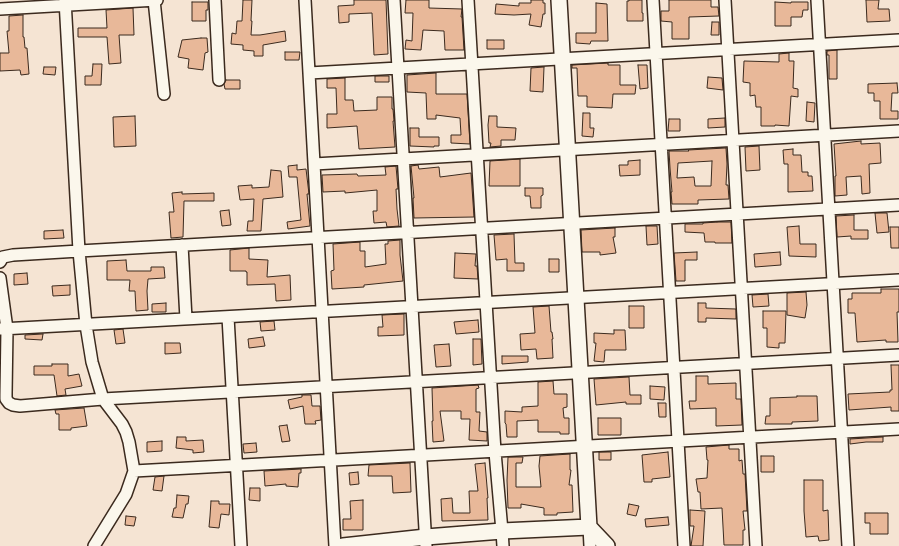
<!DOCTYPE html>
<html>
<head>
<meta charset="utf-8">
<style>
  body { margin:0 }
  canvas { display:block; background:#f5e4d3 }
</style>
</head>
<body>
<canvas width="899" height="546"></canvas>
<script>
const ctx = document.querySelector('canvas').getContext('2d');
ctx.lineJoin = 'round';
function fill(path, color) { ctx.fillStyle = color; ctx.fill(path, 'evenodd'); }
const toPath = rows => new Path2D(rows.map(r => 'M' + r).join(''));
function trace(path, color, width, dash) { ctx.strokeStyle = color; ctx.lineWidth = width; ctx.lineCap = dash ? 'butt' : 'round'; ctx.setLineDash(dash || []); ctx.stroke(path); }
const building = toPath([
  [243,0,252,0,251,21,252,21,251,35,260,35,285,31,286,41,263,45,263,56,254,56,254,51,243,50,243,45,231,44,232,33,236,34,237,21,242,21,243,0],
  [354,0,386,0,388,54,374,55,372,13,349,14,349,22,339,23,338,6,354,5,354,0],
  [406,0,429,0,429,8,462,9,461,17,462,17,464,50,445,50,444,31,423,30,421,50,405,49,406,40,412,41,413,13,405,13,406,0],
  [531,0,543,0,543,3,545,3,545,14,543,14,541,27,529,25,531,14,514,15,495,14,496,4,519,6,519,3,531,3,531,0],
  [629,0,642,0,642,13,643,13,643,21,627,21,627,1,629,1,629,0],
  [669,0,711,0,711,7,718,7,719,16,689,17,689,39,672,39,672,22,661,21,661,11,669,11,669,0],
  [866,0,879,0,878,9,889,9,890,21,867,22,866,0],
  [192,2,208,2,208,10,206,10,206,21,192,21,192,2],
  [775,2,791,3,791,2,808,2,808,10,803,10,802,17,791,17,791,26,775,26,775,2],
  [596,3,607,4,608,41,591,41,590,44,576,43,576,33,596,33,596,3],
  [133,8,134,35,119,35,121,63,109,64,107,37,78,37,78,28,107,28,106,10,133,8],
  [23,15,23,37,24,37,25,48,27,48,29,74,21,75,20,70,0,71,0,53,9,53,7,31,9,31,9,16,23,15],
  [712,22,719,22,719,35,711,35,712,22],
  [201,38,207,38,208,52,205,53,203,70,188,68,189,59,178,57,182,40,201,38],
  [487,40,504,40,504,49,487,49,487,40],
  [837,50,837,79,829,79,829,55,827,55,827,51,837,50],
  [285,52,300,52,299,60,285,60,285,52],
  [789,53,789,61,794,61,793,88,798,89,798,97,791,96,789,126,775,125,775,126,761,126,761,107,756,107,755,95,750,96,750,83,743,82,744,61,779,62,779,54,789,53],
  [608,63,608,65,620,65,620,85,636,85,635,94,613,94,612,108,587,107,587,96,578,96,577,68,572,68,572,65,608,63],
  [93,64,102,64,101,85,85,85,85,76,92,76,93,64],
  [638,65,647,65,648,88,640,89,638,65],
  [44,67,56,67,55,75,43,74,44,67],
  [544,67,543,92,530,91,531,68,544,67],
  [436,73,436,94,467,94,470,144,451,143,451,135,461,135,460,118,436,115,436,119,427,119,426,93,407,92,407,75,436,73],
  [375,76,389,76,389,82,375,82,375,76],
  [708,77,722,78,723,90,707,88,708,77],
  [345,78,345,100,353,100,354,111,377,110,377,97,392,97,392,109,393,109,394,121,393,121,395,147,359,149,357,126,327,128,327,114,337,114,336,88,327,88,327,79,345,78],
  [226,80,240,80,240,89,225,89,224,84,226,80],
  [897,83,898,93,892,93,891,111,898,111,898,119,880,119,880,101,874,101,874,93,868,93,868,84,897,83],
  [807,102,815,103,814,122,806,121,807,102],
  [583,113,590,113,590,128,594,128,593,137,582,136,583,113],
  [135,116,136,146,114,147,113,117,135,116],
  [489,116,497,116,497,127,516,128,515,140,501,140,501,146,490,147,491,143,489,143,488,125,489,116],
  [725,118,725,127,708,128,708,119,725,118],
  [669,119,680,119,680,131,668,131,669,119],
  [410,128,419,128,419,137,439,137,439,146,434,146,434,147,410,146,410,128],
  [861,141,861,144,880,143,881,163,869,164,870,193,862,194,861,176,846,177,847,195,835,196,835,176,836,176,834,144,861,141],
  [759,146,760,170,746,171,745,147,759,146],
  [726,148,727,164,726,185,728,185,729,199,698,200,698,204,672,204,671,192,672,192,670,168,669,151,689,151,688,150,726,148],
  [712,161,711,186,695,186,694,177,677,178,678,163,712,161],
  [793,149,793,155,801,155,802,172,808,172,808,176,812,176,813,191,788,192,788,164,784,164,783,150,793,149],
  [520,159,520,186,489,186,490,161,520,159],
  [640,160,640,175,620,176,619,165,628,165,628,161,640,160],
  [297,165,297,170,306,169,309,194,307,194,310,226,288,229,287,222,301,220,297,177,289,177,288,166,297,165],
  [418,165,419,169,439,167,440,177,471,173,474,217,414,218,413,198,414,198,411,166,418,165],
  [396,166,398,189,396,189,397,209,399,226,387,227,386,222,374,223,373,211,377,211,377,190,345,193,345,191,323,192,322,175,357,174,358,176,386,175,385,167,396,166],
  [271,170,281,171,283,197,263,199,261,231,247,231,248,221,253,221,254,199,240,200,238,186,252,185,252,188,269,187,271,170],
  [525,188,543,188,543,195,541,196,541,208,531,208,530,196,525,196,525,188],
  [182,192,182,194,214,193,214,201,184,201,183,237,171,238,169,212,174,212,172,193,182,192],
  [229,210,231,225,222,226,220,211,229,210],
  [875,213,887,213,889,232,877,233,875,213],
  [854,215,854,230,868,230,868,239,851,239,851,236,837,237,836,216,854,215],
  [717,222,731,222,732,243,715,243,715,242,705,242,704,233,685,232,685,224,703,224,703,223,717,222],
  [646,226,657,226,658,244,647,245,646,226],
  [799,226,800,244,816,244,816,257,789,256,787,227,799,226],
  [890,227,899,227,899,248,891,248,890,227],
  [615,228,615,237,613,237,616,253,600,255,600,252,582,252,581,230,615,228],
  [63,230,64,238,44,239,44,231,63,230],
  [514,234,515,263,524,263,524,271,507,271,507,259,496,260,494,235,514,234],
  [400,240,400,255,403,281,364,285,364,287,332,289,331,271,334,270,333,244,360,242,360,251,365,251,365,267,386,264,385,244,388,244,388,241,400,240],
  [249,248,249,259,268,260,267,277,290,275,291,300,276,301,275,284,247,285,247,272,246,272,246,271,230,271,230,250,249,248],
  [697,252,697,260,685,260,685,281,676,281,674,253,697,252],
  [780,252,781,265,755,267,754,254,780,252],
  [455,253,476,254,475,266,477,266,478,279,454,278,455,253],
  [549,259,559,259,559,272,549,272,549,259],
  [126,260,127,271,151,271,151,267,164,267,165,278,148,279,147,291,148,310,136,311,135,291,129,291,130,280,107,280,107,261,126,260],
  [27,273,28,284,14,285,14,274,27,273],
  [70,285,70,295,53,296,52,286,70,285],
  [881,289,899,289,899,312,897,312,898,342,886,342,886,340,857,342,855,313,848,313,848,299,852,299,852,293,881,293,881,289],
  [806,292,807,305,805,318,787,315,787,293,806,292],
  [768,294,769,306,753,307,752,295,768,294],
  [166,303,166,312,152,312,152,304,166,303],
  [698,303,706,303,706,308,736,309,736,319,706,318,706,322,698,322,698,303],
  [549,306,551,332,552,332,553,339,552,339,553,358,537,359,536,349,521,350,520,334,535,333,533,307,549,306],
  [629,306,644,306,644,328,629,328,629,306],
  [763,311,786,311,785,343,779,343,779,348,767,347,767,328,763,328,763,311],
  [404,314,404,335,378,336,378,327,383,327,382,315,404,314],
  [478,320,479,332,456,334,454,322,478,320],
  [274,321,275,330,261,331,260,322,274,321],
  [123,329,125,343,116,344,114,330,123,329],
  [614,330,625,330,626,350,605,350,604,362,594,361,596,343,594,343,594,333,614,334,614,330],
  [43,334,42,340,25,339,25,335,43,334],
  [263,337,265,346,249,348,248,339,263,337],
  [473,339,481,339,482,364,473,365,473,339],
  [165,343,180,343,181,353,165,354,165,343],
  [449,344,451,366,436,367,434,345,449,344],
  [502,356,528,356,528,362,502,364,502,356],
  [52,364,68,364,68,376,79,374,82,386,65,389,66,395,57,396,54,375,34,375,34,366,52,366,52,364],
  [891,365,899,365,899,411,891,411,891,407,849,410,848,394,890,392,890,390,892,390,891,365],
  [696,376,708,376,708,384,736,383,736,399,741,399,742,425,716,426,716,408,690,409,689,401,696,401,696,376],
  [629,377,630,395,641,395,641,404,626,404,626,402,596,405,594,379,629,377],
  [553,381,554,394,567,394,567,407,563,408,564,418,569,418,569,434,560,434,560,432,538,432,538,420,517,421,517,437,507,437,506,424,505,423,505,411,522,412,522,407,538,406,538,382,553,381],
  [478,385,479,388,476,389,476,412,480,412,479,431,487,432,487,441,469,440,470,419,461,419,461,411,440,411,444,441,433,442,432,421,433,421,432,388,478,385],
  [650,386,665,387,664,400,650,399,650,386],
  [302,395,311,395,312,406,320,406,321,420,315,421,316,424,305,424,303,406,290,409,288,400,302,397,302,395],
  [797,396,817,396,818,421,792,422,792,424,765,424,766,416,770,416,770,398,797,397,797,396],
  [658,403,666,403,666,417,659,417,658,403],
  [84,408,87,426,71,428,71,430,59,430,59,414,56,414,55,410,84,408],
  [598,418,621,418,621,435,598,435,598,418],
  [287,425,290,441,282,442,279,426,287,425],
  [177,437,186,437,186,441,203,440,204,452,193,453,193,450,176,448,177,437],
  [883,437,883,442,866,442,850,444,850,439,883,437],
  [162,441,162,451,147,452,147,442,162,441],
  [256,443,257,452,244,453,243,444,256,443],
  [729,445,729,449,739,449,739,461,742,460,743,474,745,474,747,511,743,511,745,530,743,530,743,545,724,545,722,508,701,509,700,492,698,492,696,479,707,478,708,460,707,460,706,447,729,445],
  [599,452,611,452,611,460,599,460,599,452],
  [668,452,670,477,652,479,652,482,644,482,642,455,668,452],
  [570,454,570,470,571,470,569,485,572,485,573,512,557,513,557,515,544,515,544,508,521,504,521,508,508,508,507,480,508,457,523,457,522,463,516,463,516,487,541,487,539,466,540,456,570,454],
  [761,456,774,456,774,472,761,472,761,456],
  [410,463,411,492,393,493,392,476,368,476,369,465,410,463],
  [485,463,488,498,487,498,488,520,442,521,441,499,452,498,453,513,470,513,469,491,478,491,475,464,485,463],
  [301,469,301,473,299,473,298,487,286,486,286,484,265,486,264,471,301,469],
  [358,472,359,484,350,485,349,473,358,472],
  [164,476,162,491,153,490,155,477,164,476],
  [804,480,823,480,823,511,828,510,829,540,819,541,818,536,806,537,804,511,804,480],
  [250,488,260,488,260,501,249,500,250,488],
  [177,495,189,496,188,504,186,504,183,518,172,517,174,508,176,508,177,495],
  [363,500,363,530,343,530,343,519,351,519,350,501,363,500],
  [211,501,219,501,219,504,230,504,229,515,221,514,219,528,209,527,210,516,211,501],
  [629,504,639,506,636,516,627,514,629,504],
  [690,510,705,511,703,546,691,546,694,526,690,526,690,510],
  [865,513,888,513,888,534,870,534,870,523,865,523,865,513],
  [126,516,136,517,134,526,125,525,126,516],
  [668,517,669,525,646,527,645,519,668,517]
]);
fill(building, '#e8b899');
trace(building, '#3b2a1e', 1);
const street = toPath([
  [65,0,79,251,86,325,92,362,103,399,122,424,126,432,129,442,134,471,126,494,94,546],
  [154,0,164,94],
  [215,0,219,80],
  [305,0,335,546],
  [394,0,426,546],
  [468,0,495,452,502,531,503,546],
  [653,0,684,546],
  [725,0,756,546],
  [817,0,848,546],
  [0,9,157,0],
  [309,73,899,40],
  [314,164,899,131],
  [182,245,186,319],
  [0,262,3,257,13,255,79,251,899,205],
  [0,278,7,329,6,394,6,399,9,403,13,405,20,406,103,399,899,355],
  [228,317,241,546],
  [1,329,899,280],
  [134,471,899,429],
  [589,527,590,546]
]);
const secondary = toPath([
  [559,0,589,527,607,546],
  [343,546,426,537,502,531,589,527]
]);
trace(street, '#3b2a1e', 14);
trace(secondary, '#3b2a1e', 18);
trace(street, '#fbf7ec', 11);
trace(secondary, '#fbf7ec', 15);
</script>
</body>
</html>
